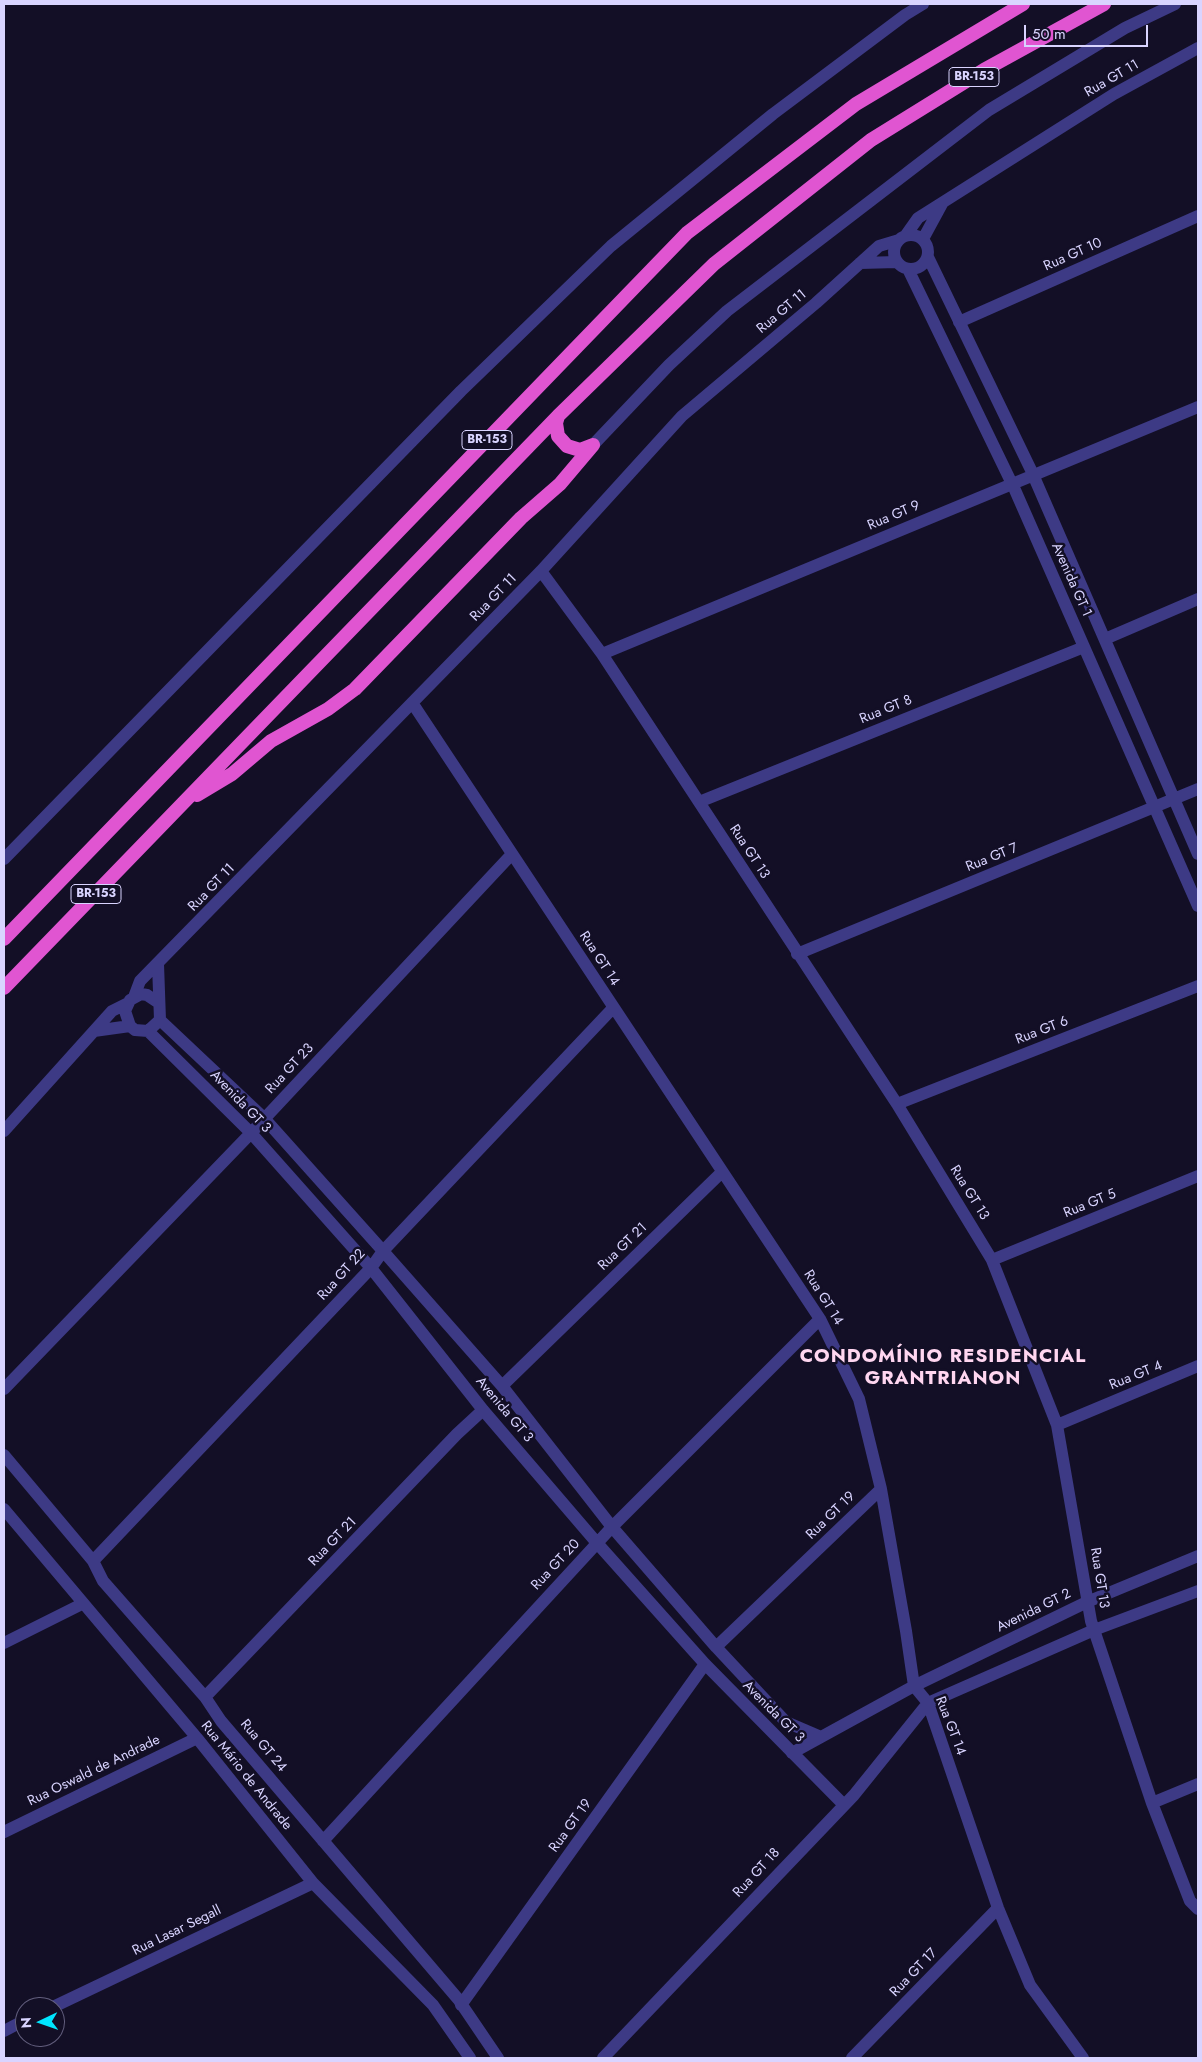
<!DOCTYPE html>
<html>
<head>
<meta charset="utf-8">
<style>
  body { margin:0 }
  #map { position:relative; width:1202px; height:2062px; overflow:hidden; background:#130f26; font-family:Jost,sans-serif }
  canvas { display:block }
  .frame { position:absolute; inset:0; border:5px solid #d9d4ff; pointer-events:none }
  .north { position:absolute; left:15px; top:1997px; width:50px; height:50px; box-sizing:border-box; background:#130f26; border:1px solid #625e7d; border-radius:50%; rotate:267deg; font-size:14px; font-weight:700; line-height:20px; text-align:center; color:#d9d4ff }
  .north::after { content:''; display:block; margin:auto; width:18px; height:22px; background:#00e5ff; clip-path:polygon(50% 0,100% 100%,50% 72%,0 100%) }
  .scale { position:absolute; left:1024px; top:25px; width:124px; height:22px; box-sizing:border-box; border:2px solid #d9d4ff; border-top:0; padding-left:6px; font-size:15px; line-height:18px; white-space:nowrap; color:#d9d4ff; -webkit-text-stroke:4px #130f26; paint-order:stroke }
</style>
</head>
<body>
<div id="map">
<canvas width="1202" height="2062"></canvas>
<div class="frame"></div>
<div class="north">N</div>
<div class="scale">50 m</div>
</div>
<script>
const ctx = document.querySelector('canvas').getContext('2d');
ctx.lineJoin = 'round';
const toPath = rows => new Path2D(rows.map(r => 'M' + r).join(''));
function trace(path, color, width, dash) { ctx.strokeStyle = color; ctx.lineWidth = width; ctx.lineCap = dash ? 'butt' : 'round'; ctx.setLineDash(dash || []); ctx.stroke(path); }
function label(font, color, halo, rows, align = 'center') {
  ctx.font = font + ' Jost,sans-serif'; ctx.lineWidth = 5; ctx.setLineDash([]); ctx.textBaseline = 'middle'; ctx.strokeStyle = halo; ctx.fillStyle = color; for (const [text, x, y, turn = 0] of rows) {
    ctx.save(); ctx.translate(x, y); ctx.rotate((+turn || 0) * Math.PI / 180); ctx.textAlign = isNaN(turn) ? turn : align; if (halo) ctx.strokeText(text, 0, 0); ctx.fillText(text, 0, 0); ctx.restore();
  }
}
trace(toPath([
  [906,235,918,218,1114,94,1198,48],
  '894 252a17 17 0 1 1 34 0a17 17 0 1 1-34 0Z',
  [923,239,942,204],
  [928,257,1031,470,1198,854],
  [860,263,897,262],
  [908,269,1015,490,1198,906],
  [959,322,1198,216],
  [593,445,669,365,727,311,989,110,1125,28,1175,4],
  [541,571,602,654,699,802,897,1104,992,1260,1057,1425,1091,1621,1152,1803,1190,1901,1198,1909],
  [1105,639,1198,599],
  [602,654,1198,407],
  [413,704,820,1319,859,1399,881,1489,906,1631,914,1686,928,1703,998,1908,1030,1985,1083,2058],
  [699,802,1084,647],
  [4,859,461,391,611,246,773,114,905,15,923,4],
  [797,954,1198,789],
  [158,964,160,1020,148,1031,135,1030,130,1026,125,1011,130,1000,141,994,147,995,159,1003],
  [134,997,140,981,541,571,682,416,816,303,879,246,899,240],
  [160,1020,264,1118,383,1251,502,1386,612,1527,716,1647,786,1722,821,1737],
  [94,1031,130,1026],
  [148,1031,251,1133,371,1268,483,1410,597,1543,705,1664,843,1804],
  [897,1104,1198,986],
  [4,1131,112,1011,128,1003],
  [992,1260,1198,1176],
  [502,1386,722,1172],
  [4,1389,251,1133,512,854],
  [1057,1425,1198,1366],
  [4,1455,93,1561,103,1581,205,1697,221,1721,458,1999,498,2058],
  [4,1509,197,1738,313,1883,433,2005,470,2058],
  [93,1561,371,1268,383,1251,613,1008],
  [4,1643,82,1604],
  [716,1647,881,1489],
  [205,1697,457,1434,483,1410],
  [792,1753,914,1686,1087,1602,1198,1556],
  [1152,1803,1198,1784],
  [4,1832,197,1738],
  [323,1841,612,1527,820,1319],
  [461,2005,705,1664],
  [53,2007,313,1883],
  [4,2031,25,2020],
  [603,2058,854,1795,928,1703,1094,1630,1198,1591],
  [852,2058,998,1908]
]), '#3d3a85', 12);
trace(toPath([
  [558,416,556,423,558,436,567,446,580,450,593,445],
  [197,795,232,774,271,741,328,709,355,689,521,518,560,484,593,445],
  [4,939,687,233,856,104,1023,4],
  [4,988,558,416,714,264,871,140,984,70,1104,4]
]), '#e055d1', 14);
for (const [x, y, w] of [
  [974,77,50],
  [487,440,50],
  [96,894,50]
]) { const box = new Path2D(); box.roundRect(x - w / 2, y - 9.5, w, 19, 4); ctx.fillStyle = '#130f26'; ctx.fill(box); trace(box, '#d9d4ff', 1); }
label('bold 12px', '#d9d4ff', null, [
  ["BR-153",974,77],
  ["BR-153",487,440],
  ["BR-153",96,894]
]);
label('14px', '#d9d4ff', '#130f26', [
  ["Rua GT 11",1112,79,-30],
  ["Rua GT 10",1073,255,-24],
  ["Rua GT 11",782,312,-40],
  ["Rua GT 9",894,516,-23],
  ["Avenida GT 1",1071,580,66],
  ["Rua GT 11",494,598,-46],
  ["Rua GT 8",886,710,-22],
  ["Rua GT 13",749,852,57],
  ["Rua GT 7",992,858,-22],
  ["Rua GT 11",212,888,-46],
  ["Rua GT 14",599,959,57],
  ["Rua GT 6",1042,1031,-21],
  ["Rua GT 23",290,1069,-47],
  ["Avenida GT 3",240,1102,46],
  ["Rua GT 13",969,1193,58],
  ["Rua GT 5",1090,1204,-22],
  ["Rua GT 21",623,1247,-44],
  ["Rua GT 22",342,1275,-48],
  ["Rua GT 14",823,1298,58],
  ["Rua GT 4",1136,1376,-22],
  ["Avenida GT 3",504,1410,50],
  ["Rua GT 19",831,1516,-44],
  ["Rua GT 21",333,1542,-46],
  ["Rua GT 20",556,1565,-47],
  ["Rua GT 13",1099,1578,81],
  ["Avenida GT 2",1034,1611,-26],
  ["Avenida GT 3",773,1712,45],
  ["Rua GT 14",950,1726,69],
  ["Rua GT 24",263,1746,50],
  ["Rua Oswald de Andrade",94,1771,-26],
  ["Rua Mário de Andrade",246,1776,51],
  ["Rua GT 19",571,1826,-54],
  ["Rua GT 18",757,1873,-47],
  ["Rua Lasar Segall",177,1931,-26],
  ["Rua GT 17",914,1973,-46]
]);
ctx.letterSpacing = '1px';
label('bold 19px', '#ffd6f0', '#130f26', [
  ["CONDOMÍNIO RESIDENCIAL",943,1357],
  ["GRANTRIANON",943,1379]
]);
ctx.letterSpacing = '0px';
</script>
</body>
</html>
